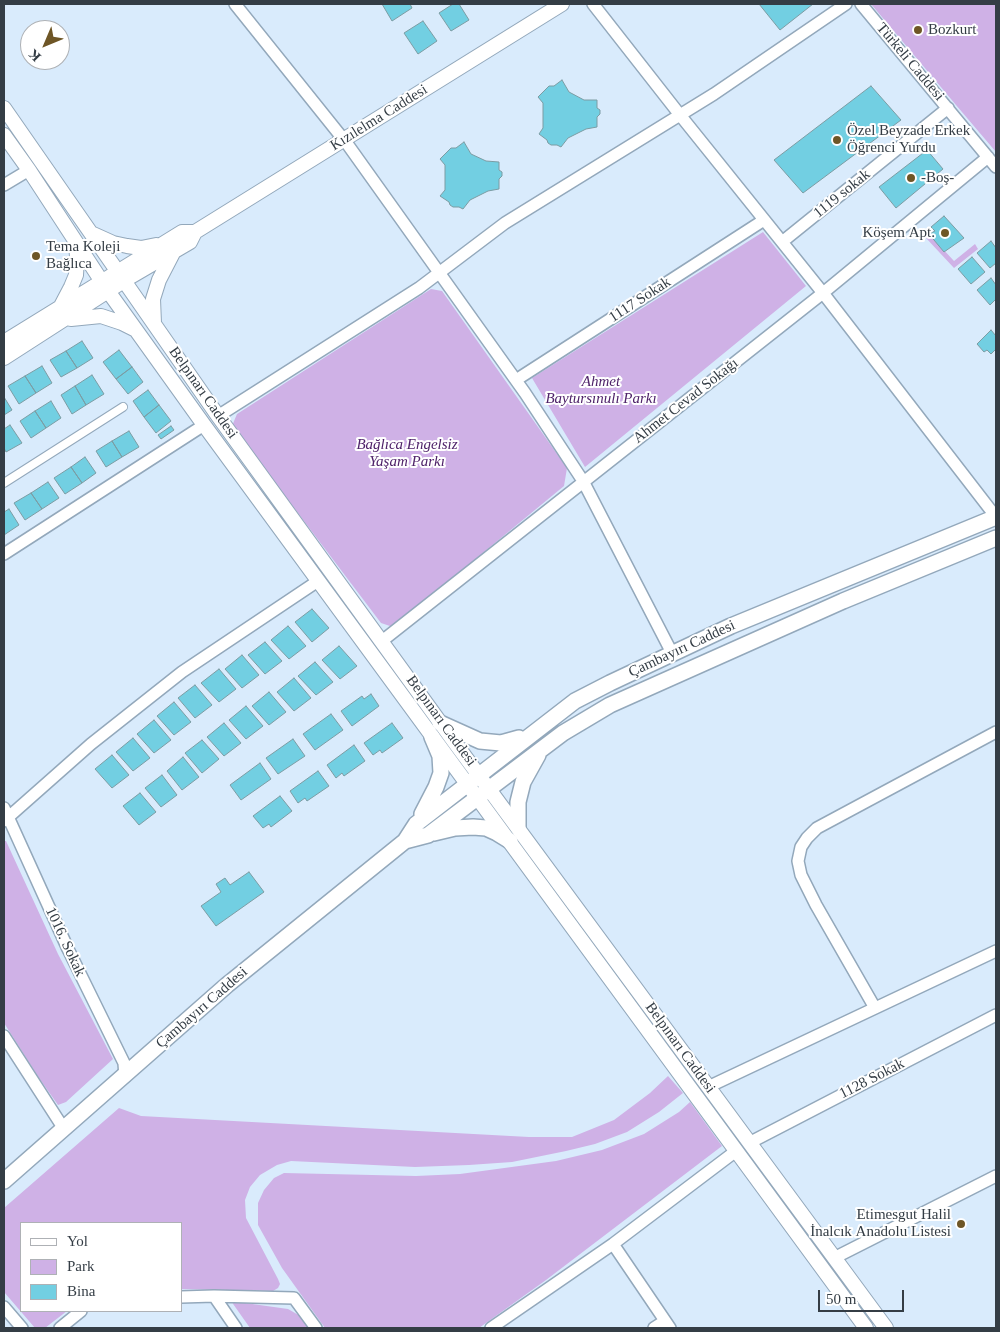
<!DOCTYPE html>
<html>
<head>
<meta charset="utf-8">
<style>
  body { margin:0 }
  #map { position:relative; width:1000px; height:1332px; overflow:hidden; background:#d9ebfc; font-family:"Times New Roman",serif }
  canvas { display:block }
  .frame { position:absolute; inset:0; border:5px solid #343d45; pointer-events:none }
  .legend { position:absolute; left:20px; top:1222px; width:162px; height:90px; box-sizing:border-box; background:#fff; border:1px solid #aeb1b5; margin:0; padding:6px 9px; list-style:none; font-size:15px; color:#343d45 }
  .legend li { display:flex; align-items:center; gap:10px; height:25px }
  .legend b { width:25px; border:1px solid #aeb1b5 }
  .north { position:absolute; left:20px; top:20px; width:50px; height:50px; box-sizing:border-box; background:#fff; border:1px solid #aeb1b5; border-radius:50%; rotate:225deg; font-size:14px; font-weight:700; line-height:20px; text-align:center; color:#343d45 }
  .north::after { content:''; display:block; margin:auto; width:18px; height:22px; background:#6e5626; clip-path:polygon(50% 0,100% 100%,50% 72%,0 100%) }
  .scale { position:absolute; left:818px; top:1290px; width:86px; height:22px; box-sizing:border-box; border:2px solid #343d45; border-top:0; padding-left:6px; font-size:15px; line-height:18px; white-space:nowrap; color:#343d45; -webkit-text-stroke:4px #fff; paint-order:stroke }
</style>
</head>
<body>
<div id="map">
<canvas width="1000" height="1332"></canvas>
<div class="frame"></div>
<ul class="legend">
<li><b style="height:6px;background:#fff"></b>Yol</li>
<li><b style="height:14px;background:#cfb1e6"></b>Park</li>
<li><b style="height:14px;background:#72cfe2"></b>Bina</li>
</ul>
<div class="north">K</div>
<div class="scale">50 m</div>
</div>
<script>
const ctx = document.querySelector('canvas').getContext('2d');
ctx.lineJoin = 'round';
function fill(path, color) { ctx.fillStyle = color; ctx.fill(path, 'evenodd'); }
const toPath = rows => new Path2D(rows.map(r => 'M' + r).join(''));
function trace(path, color, width, dash) { ctx.strokeStyle = color; ctx.lineWidth = width; ctx.lineCap = dash ? 'butt' : 'round'; ctx.setLineDash(dash || []); ctx.stroke(path); }
function label(font, color, halo, rows, align = 'center') {
  ctx.font = font + ' "Times New Roman",serif'; ctx.lineWidth = 4; ctx.setLineDash([]); ctx.textBaseline = 'middle'; ctx.strokeStyle = halo; ctx.fillStyle = color; for (const [text, x, y, turn = 0] of rows) {
    ctx.save(); ctx.translate(x, y); ctx.rotate((+turn || 0) * Math.PI / 180); ctx.textAlign = isNaN(turn) ? turn : align; if (halo) ctx.strokeText(text, 0, 0); ctx.fillText(text, 0, 0); ctx.restore();
  }
}
fill(toPath([
  [871,4,996,4,996,152,956,105],
  [763,232,806,286,585,467,532,378],
  [929,234,954,261,975,244,978,249,954,268,926,238],
  [431,289,442,291,567,468,564,486,393,627,381,623,232,426,237,414],
  [4,841,6,841,58,954,113,1059,66,1102,58,1105,39,1078,4,1023],
  [668,1076,683,1093,659,1112,627,1132,595,1144,566,1151,512,1162,469,1165,415,1167,291,1161,277,1165,260,1175,250,1187,245,1200,246,1218,278,1279,280,1284,278,1288,273,1291,181,1289,181,1223,21,1223,21,1311,67,1311,45,1328,35,1328,4,1292,4,1208,119,1108,141,1116,529,1137,572,1137,614,1120,650,1093],
  [690,1102,722,1146,546,1280,479,1328,325,1328,282,1268,258,1225,258,1203,264,1190,274,1178,284,1173,416,1176,460,1174,556,1161,602,1150,644,1134,679,1112],
  [231,1301,288,1309,302,1317,309,1328,250,1328]
]), '#cfb1e6');
const building = toPath([
  [382,4,410,4,412,8,392,21,382,4],
  [453,4,459,4,469,20,451,31,439,13,453,4],
  [759,4,813,4,780,30,759,4],
  [423,21,437,41,418,54,404,33,423,21],
  [562,80,569,92,584,100,597,100,597,108,600,110,600,114,597,117,597,127,586,129,568,138,561,147,557,145,551,145,548,143,547,140,539,134,543,128,543,103,538,97,549,86,554,86,562,80],
  [871,86,901,120,803,193,774,160,871,86],
  [464,142,471,154,486,161,499,162,499,170,502,172,502,176,499,179,499,189,488,191,470,200,463,209,459,207,453,207,450,205,449,202,440,196,445,190,445,165,440,159,451,148,456,148,464,142],
  [927,150,943,169,896,208,879,187,927,150],
  [944,216,964,238,944,252,929,234,935,231,931,227,944,216],
  [991,241,996,248,996,263,990,268,977,253,991,241],
  [972,257,985,272,971,284,958,269,972,257],
  [991,278,996,285,996,299,990,305,977,290,991,278],
  [991,330,996,336,996,349,991,354,987,350,984,352,977,344,991,330],
  [82,341,93,358,77,368,66,351,82,341],
  [119,350,132,367,116,379,103,362,119,350],
  [66,351,77,368,61,377,50,360,66,351],
  [42,366,52,383,36,393,25,376,42,366],
  [132,367,143,382,128,394,116,379,132,367],
  [92,375,104,394,86,405,75,386,92,375],
  [25,376,36,393,19,404,8,386,25,376],
  [75,386,86,405,72,414,61,395,75,386],
  [148,390,159,405,144,417,133,401,148,390],
  [4,397,12,410,4,415,4,397],
  [51,401,61,418,46,428,35,411,51,401],
  [159,405,171,421,156,433,144,417,159,405],
  [35,411,46,428,31,438,20,421,35,411],
  [10,425,22,443,6,452,4,448,4,429,10,425],
  [171,426,174,430,161,439,158,435,171,426],
  [129,431,139,447,122,457,112,441,129,431],
  [112,441,122,457,106,467,96,451,112,441],
  [85,457,96,473,82,483,71,467,85,457],
  [71,467,82,483,65,494,54,478,71,467],
  [48,482,59,498,42,509,31,493,48,482],
  [31,493,42,509,25,520,14,503,31,493],
  [9,509,19,525,4,535,4,512,9,509],
  [312,609,329,628,312,642,295,622,312,609],
  [288,626,306,646,289,659,271,640,288,626],
  [265,642,282,661,265,674,248,655,265,642],
  [339,646,357,666,340,679,322,660,339,646],
  [242,655,259,675,242,688,225,669,242,655],
  [315,662,333,682,316,695,298,676,315,662],
  [219,669,236,689,219,702,201,683,219,669],
  [294,678,311,698,294,711,277,692,294,678],
  [195,685,212,705,195,718,178,698,195,685],
  [269,692,286,712,269,725,252,706,269,692],
  [371,694,379,706,352,726,341,711,362,696,364,699,371,694],
  [174,702,191,722,174,735,157,716,174,702],
  [246,706,263,726,246,739,229,720,246,706],
  [331,714,343,730,315,750,303,734,331,714],
  [154,720,171,740,154,753,137,734,154,720],
  [224,723,241,743,224,756,207,737,224,723],
  [392,723,403,738,382,753,380,750,373,755,364,743,392,723],
  [133,738,150,758,133,771,116,752,133,738],
  [293,739,305,756,278,774,266,758,293,739],
  [202,740,219,759,202,773,185,753,202,740],
  [354,745,365,761,344,776,342,773,336,778,327,765,354,745],
  [112,755,129,775,112,788,95,769,112,755],
  [183,757,199,777,182,790,167,771,183,757],
  [260,763,271,779,241,800,230,785,260,763],
  [318,771,329,786,307,801,305,798,298,803,290,791,318,771],
  [162,775,177,795,161,807,145,788,162,775],
  [140,793,156,812,139,825,123,806,140,793],
  [280,796,292,811,271,827,269,824,263,828,253,816,280,796],
  [249,872,264,892,216,926,201,906,221,892,216,884,225,878,230,885,249,872]
]);
fill(building, '#72cfe2');
trace(building, '#7c9ca3', 1);
const pedestrian = toPath([
  [4,483,123,407]
]);
const minor = toPath([
  [235,4,348,145,525,393,583,481,672,653],
  [593,4,680,115,823,293,996,517],
  [861,4,996,167],
  [4,185,29,170],
  [782,242,948,108],
  [516,380,764,220],
  [218,416,419,288,505,223,714,94,846,4],
  [4,554,204,425],
  [382,641,823,293,988,157],
  [4,808,68,949,124,1063,125,1077],
  [4,821,91,744,182,672,318,581],
  [875,1008,816,905,801,875,798,861,801,847,807,838,817,828,996,732],
  [4,1036,64,1129],
  [708,1087,996,951],
  [749,1143,996,1015],
  [613,1244,670,1328],
  [834,1258,996,1176],
  [181,1297,214,1296],
  [4,1307,22,1328],
  [60,1328,81,1311],
  [236,1328,214,1296,294,1298,316,1328],
  [491,1328,613,1244,736,1151],
  [654,1328,665,1321]
]);
const tertiary = toPath([
  [4,108,218,416,455,743,886,1328],
  [4,135,29,170,108,291,204,425,866,1328],
  [93,234,113,243,127,246,141,248,156,245],
  [61,306,71,287,76,275,77,257,76,243],
  [71,319,101,316,122,323,134,329],
  [154,323,153,299,159,280,174,251],
  [4,342,182,232,195,232],
  [4,358,125,280,190,242,195,232,562,4]
]);
const secondary = toPath([
  [440,723,480,741,501,743,519,738],
  [422,814,436,787,441,773,440,756,432,737],
  [518,827,518,802,523,782,538,755],
  [434,833,455,828,473,827,486,828,497,833,510,841],
  [405,841,428,835,563,733,610,705,843,601,996,538],
  [4,1181,227,985,405,841,416,824,575,701,610,683,731,626,996,517]
]);
trace(pedestrian, '#93a8bb', 10);
trace(minor, '#93a8bb', 14);
trace(tertiary, '#93a8bb', 16);
trace(secondary, '#93a8bb', 18);
trace(pedestrian, '#fff', 8);
trace(minor, '#fff', 11);
trace(tertiary, '#fff', 14);
trace(secondary, '#fff', 15);
for (const [x, y, r, color] of [
  [918,30,5,"#6e5626"],
  [837,140,5,"#6e5626"],
  [911,178,5,"#6e5626"],
  [945,233,5,"#6e5626"],
  [36,256,5,"#6e5626"],
  [961,1224,5,"#6e5626"]
]) { const dot = new Path2D(); dot.arc(x, y, r, 0, 2 * Math.PI); ctx.fillStyle = color; ctx.fill(dot); trace(dot, '#fff', 2); }
label('15px', '#343d45', '#fff', [
  ["Bozkurt",928,30],
  ["Özel Beyzade Erkek",847,131],
  ["Öğrenci Yurdu",847,148],
  ["-Boş-",921,178],
  ["Köşem Apt.",935,233,"right"],
  ["Tema Koleji",46,247],
  ["Bağlıca",46,264],
  ["Etimesgut Halil",951,1215,"right"],
  ["İnalcık Anadolu Listesi",951,1232,"right"]
], 'left');
label('15px', '#343d45', '#fff', [
  ["Türkeli Caddesi",910,62,50],
  ["Kızılelma Caddesi",379,118,-32],
  ["1119 sokak",842,194,-39],
  ["1117 Sokak",640,300,-33],
  ["Belpınarı Caddesi",203,393,55],
  ["Ahmet Cevad Sokağı",686,401,-38],
  ["Çambayırı Caddesi",682,649,-25],
  ["Belpınarı Caddesi",441,721,54],
  ["1016. Sokak",65,942,65],
  ["Çambayırı Caddesi",202,1008,-41],
  ["Belpınarı Caddesi",680,1048,54],
  ["1128 Sokak",872,1079,-27]
]);
label('italic 15px', '#4e2269', '#fff', [
  ["Ahmet",601,382],
  ["Baytursınulı Parkı",601,399],
  ["Bağlıca Engelsiz",407,445],
  ["Yaşam Parkı",407,462]
]);
</script>
</body>
</html>
